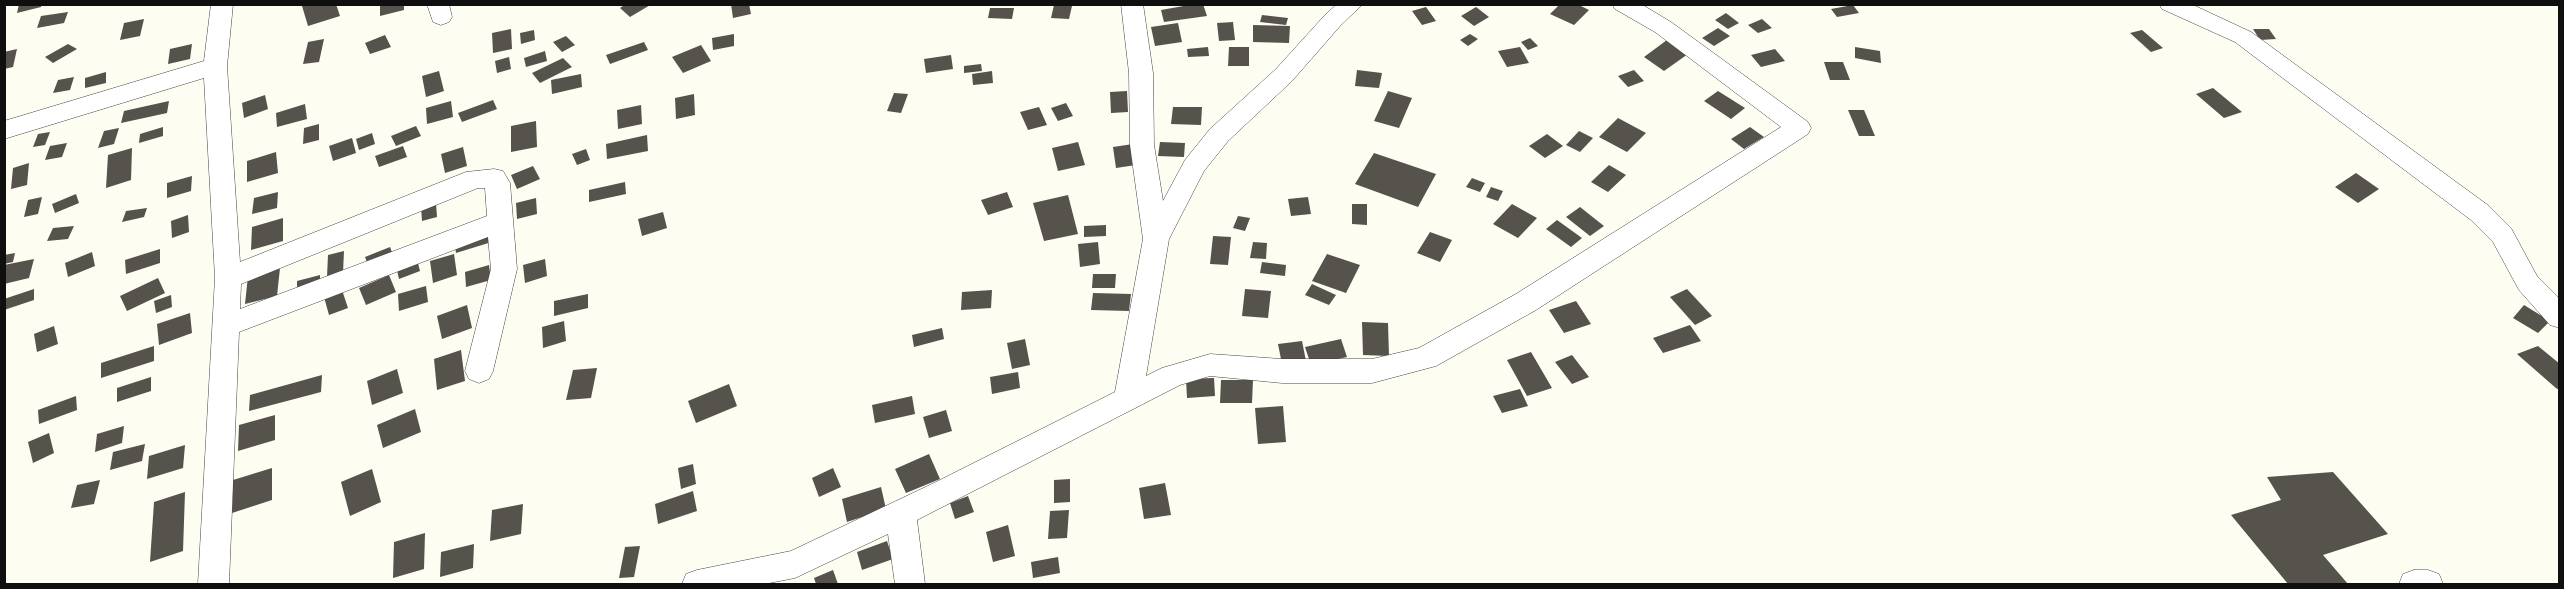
<!DOCTYPE html>
<html>
<head>
<meta charset="utf-8">
<style>
  body { margin:0 }
  #map { position:relative; width:2564px; height:589px; overflow:hidden; background:#fdfdf2; font-family:Merriweather,serif }
  canvas { display:block }
  .frame { position:absolute; inset:0; border:6px solid #0f0f0f; pointer-events:none }
</style>
</head>
<body>
<div id="map">
<canvas width="2564" height="589"></canvas>
<div class="frame"></div>
</div>
<script>
const ctx = document.querySelector('canvas').getContext('2d');
ctx.lineJoin = 'round';
function fill(path, color) { ctx.fillStyle = color; ctx.fill(path, 'evenodd'); }
const toPath = rows => new Path2D(rows.map(r => 'M' + r).join(''));
function trace(path, color, width, dash) { ctx.strokeStyle = color; ctx.lineWidth = width; ctx.lineCap = dash ? 'butt' : 'round'; ctx.setLineDash(dash || []); ctx.stroke(path); }
fill(toPath([
  [19,4,42,4,41,7,17,13],
  [305,4,336,4,340,16,308,26,302,6],
  [380,4,404,4,404,10,380,16],
  [626,4,652,4,630,17,620,8],
  [731,4,749,4,751,14,733,18],
  [1195,4,1203,4,1207,16,1164,22,1161,10],
  [1560,4,1577,4,1589,10,1574,25,1550,14],
  [1054,5,1072,6,1069,19,1051,18],
  [1853,5,1859,13,1837,17,1831,9],
  [1426,7,1436,21,1422,25,1412,11],
  [1476,7,1489,17,1474,26,1461,16],
  [990,8,1014,8,1012,19,988,18],
  [68,12,64,23,37,28,41,16],
  [1726,13,1739,23,1728,29,1715,20],
  [1262,15,1288,18,1286,25,1260,22],
  [144,19,140,36,120,40,124,23],
  [1762,19,1772,28,1758,33,1748,25],
  [1233,22,1235,40,1219,41,1217,23],
  [1178,23,1182,42,1155,46,1151,27],
  [1253,25,1290,26,1289,43,1253,42],
  [1718,28,1730,36,1714,46,1702,38],
  [511,29,512,49,493,53,492,33],
  [2253,29,2269,29,2276,39,2260,40],
  [534,30,535,40,521,44,520,33],
  [2142,30,2163,48,2151,52,2130,33],
  [734,34,734,46,713,50,712,38],
  [1470,34,1478,39,1468,46,1460,40],
  [385,35,391,47,370,54,365,43],
  [566,36,575,45,562,52,553,42],
  [1530,38,1538,46,1528,50,1521,42],
  [324,39,319,62,303,64,308,42],
  [1667,40,1688,54,1664,71,1644,57],
  [644,42,648,50,610,64,606,55],
  [68,44,77,49,53,63,45,57],
  [192,44,190,59,168,64,170,49],
  [701,45,711,61,683,73,672,57],
  [1208,47,1209,56,1188,57,1187,49],
  [1229,47,1249,47,1249,66,1228,66],
  [1520,47,1529,63,1507,67,1498,51],
  [1855,47,1880,51,1881,63,1855,58],
  [17,49,13,67,4,69,4,52],
  [1775,49,1785,61,1761,67,1751,55],
  [545,51,547,61,526,67,524,58],
  [951,55,953,69,926,73,924,59],
  [509,57,511,69,497,73,495,61],
  [563,58,572,67,540,83,532,73],
  [1824,62,1843,62,1850,80,1830,80],
  [981,64,982,71,964,73,964,66],
  [1357,70,1382,73,1379,88,1355,86],
  [1634,70,1644,81,1628,87,1618,76],
  [439,71,444,91,426,97,422,76],
  [992,71,993,83,973,85,972,74],
  [106,72,106,83,85,88,85,78],
  [581,74,582,87,552,94,551,80],
  [74,77,70,90,53,93,58,80],
  [2213,88,2242,112,2224,118,2196,94],
  [1127,91,1128,112,1111,113,1110,92],
  [1388,91,1412,98,1399,128,1374,121],
  [1718,91,1745,108,1731,119,1704,101],
  [894,93,908,94,901,113,887,111],
  [694,94,695,115,676,119,675,98],
  [265,95,268,109,244,118,242,103],
  [493,100,497,109,462,122,458,113],
  [169,101,167,113,121,123,124,111],
  [451,101,453,117,427,124,426,108],
  [1066,103,1073,116,1058,121,1051,108],
  [305,104,307,119,277,127,276,113],
  [641,105,642,124,618,129,617,110],
  [1039,107,1047,125,1028,130,1020,112],
  [1173,107,1202,107,1201,125,1171,124],
  [1848,110,1864,110,1875,136,1859,136],
  [1618,118,1646,133,1627,152,1599,137],
  [536,121,537,147,511,152,511,126],
  [319,124,319,140,303,144,304,128],
  [416,126,421,136,396,146,391,136],
  [163,127,163,136,139,143,140,134],
  [1750,127,1764,137,1744,149,1731,139],
  [119,128,114,144,98,148,104,131],
  [1579,131,1593,138,1580,152,1566,145],
  [50,132,45,145,33,147,38,134],
  [372,133,375,144,359,150,356,139],
  [1547,134,1563,146,1545,158,1529,146],
  [647,135,648,151,607,159,606,144],
  [352,138,356,153,333,161,329,146],
  [1078,142,1085,165,1058,171,1052,148],
  [1160,142,1185,143,1184,157,1158,156],
  [67,143,62,157,45,160,50,146],
  [1133,144,1136,165,1116,168,1113,147],
  [403,146,407,157,379,167,375,156],
  [463,147,467,166,445,173,441,154],
  [132,148,131,180,106,188,108,155],
  [586,149,590,160,577,165,572,154],
  [276,152,278,173,247,182,247,161],
  [1374,153,1436,174,1418,207,1355,184],
  [29,163,27,185,11,189,13,168],
  [1609,165,1626,175,1608,192,1591,182],
  [533,166,540,179,517,189,511,175],
  [2356,173,2379,189,2358,203,2335,187],
  [192,176,191,191,167,198,167,183],
  [1472,178,1485,183,1480,192,1466,187],
  [625,182,626,194,589,202,589,190],
  [1491,187,1503,191,1498,201,1486,197],
  [278,192,277,208,252,214,254,198],
  [1007,192,1013,207,988,215,981,200],
  [76,194,79,203,55,213,52,204],
  [1068,195,1078,234,1044,241,1033,203],
  [42,197,38,214,24,217,28,200],
  [1308,197,1311,214,1291,216,1288,199],
  [536,198,537,214,517,219,516,203],
  [436,203,437,217,422,221,421,207],
  [1352,204,1367,204,1367,225,1352,224],
  [1512,204,1537,218,1518,238,1493,224],
  [1580,207,1604,226,1590,236,1566,217],
  [147,208,144,217,122,222,126,211],
  [663,212,667,228,642,236,638,219],
  [188,215,189,232,172,238,171,221],
  [1238,216,1250,218,1245,231,1233,228],
  [283,218,283,241,251,250,252,227],
  [1557,220,1582,238,1571,247,1546,229],
  [1106,225,1106,236,1084,237,1084,226],
  [74,226,68,239,47,241,53,228],
  [493,228,495,241,456,253,454,240],
  [1430,232,1452,240,1440,262,1417,253],
  [1213,236,1231,237,1228,265,1210,264],
  [1098,242,1100,264,1080,267,1078,244],
  [1253,242,1267,243,1266,259,1250,258],
  [390,247,394,258,369,268,365,257],
  [160,249,160,263,126,274,125,260],
  [344,251,343,273,327,277,328,255],
  [92,252,95,266,68,277,65,263],
  [15,253,13,262,4,264,4,255],
  [454,254,457,275,433,283,430,261],
  [1327,254,1360,265,1346,293,1312,281],
  [34,259,29,278,4,284,4,265],
  [417,259,420,271,399,279,396,266],
  [545,259,547,276,525,283,523,265],
  [1262,262,1286,265,1285,276,1260,273],
  [489,265,491,280,466,287,465,272],
  [280,268,277,296,245,304,248,276],
  [1093,274,1116,274,1115,288,1092,288],
  [320,275,320,286,297,292,297,281],
  [389,275,396,292,366,305,359,288],
  [158,278,165,293,127,311,120,296],
  [1312,284,1336,295,1329,305,1305,295],
  [426,286,428,302,399,311,398,294],
  [34,289,34,300,4,310,4,299],
  [1245,289,1271,291,1268,318,1242,316],
  [1687,289,1712,316,1695,325,1670,297],
  [342,290,348,308,329,315,324,297],
  [992,290,991,308,961,310,962,292],
  [1093,293,1131,294,1129,311,1091,310],
  [588,294,588,308,554,316,554,301],
  [171,295,172,307,156,313,154,301],
  [1576,301,1591,324,1564,333,1549,310],
  [467,305,472,328,442,339,437,316],
  [2524,305,2550,321,2538,333,2513,318],
  [190,313,192,333,159,345,157,324],
  [564,321,566,341,543,348,542,327],
  [1362,322,1388,323,1389,356,1363,355],
  [1690,325,1701,341,1663,353,1653,338],
  [54,326,58,344,37,352,34,334],
  [942,328,944,339,914,347,912,335],
  [1025,339,1030,365,1012,369,1007,343],
  [1341,339,1347,357,1311,365,1305,347],
  [1302,341,1306,361,1282,364,1278,344],
  [154,346,154,361,101,378,101,363],
  [2538,346,2560,364,2560,388,2557,389,2517,354],
  [461,350,465,381,437,390,434,359],
  [1531,352,1552,388,1527,396,1507,360],
  [1572,355,1589,377,1572,384,1555,362],
  [597,368,591,398,566,400,573,370],
  [397,369,403,393,372,405,367,381],
  [1018,372,1020,388,992,394,990,377],
  [322,375,321,392,249,411,250,395],
  [151,377,151,391,117,402,117,388],
  [1214,378,1215,396,1187,398,1186,379],
  [1221,380,1253,380,1252,403,1220,403],
  [729,384,737,406,696,423,688,401],
  [1520,389,1528,406,1502,413,1493,396],
  [76,396,77,410,39,424,38,410],
  [912,396,915,414,875,423,872,405],
  [1283,406,1286,442,1258,444,1255,408],
  [415,409,421,432,383,448,377,425],
  [946,410,952,431,929,438,923,417],
  [275,415,275,440,238,451,239,425],
  [124,426,122,443,95,452,97,434],
  [49,433,54,453,33,463,28,442],
  [145,444,142,461,110,470,113,452],
  [185,445,183,468,147,479,149,456],
  [929,454,940,479,906,493,895,469],
  [693,464,696,484,681,489,678,468],
  [272,468,272,500,232,513,233,480],
  [833,468,841,487,819,497,812,478],
  [372,469,381,502,350,516,341,482],
  [2333,472,2388,534,2323,555,2348,584,2288,584,2231,515,2281,500,2267,477],
  [1070,479,1070,502,1054,503,1054,480],
  [100,480,94,504,71,508,77,485],
  [1165,483,1171,515,1144,519,1139,488],
  [881,487,886,509,847,522,842,499],
  [693,491,697,511,658,524,655,504],
  [185,492,183,551,150,562,154,502],
  [968,496,974,512,955,519,950,503],
  [523,504,521,534,490,541,492,510],
  [1069,510,1067,538,1048,539,1050,511],
  [1008,525,1015,556,993,562,986,532],
  [425,533,424,569,393,578,394,542],
  [887,541,893,559,862,570,857,552],
  [474,544,473,568,440,577,441,552],
  [640,546,634,577,619,578,625,547],
  [1058,557,1060,573,1033,578,1031,562],
  [833,570,838,584,816,584,814,578]
]), '#56524c');
const minor = toPath([
  [211,4,233,4,227,66,240,262,466,172,494,169,503,171,510,183,517,269,493,371,489,379,479,383,469,379,465,371,491,269,488,237,239,332,229,584,198,584,215,278,204,78,4,139,4,121,204,61,211,4],
  [478,188,485,188,487,216,240,309,241,284,478,188],
  [427,4,449,4,452,17,449,22,441,25,433,22,427,4],
  [1121,4,1143,4,1153,73,1154,145,1163,201,1185,160,1210,129,1276,69,1325,15,1337,4,1363,4,1341,25,1292,81,1228,141,1204,171,1169,239,1146,376,1162,368,1210,354,1282,359,1372,359,1419,348,1516,294,1781,127,1655,32,1615,9,1612,4,1641,4,1671,22,1808,122,1811,128,1808,134,1536,310,1436,366,1372,383,1282,383,1210,376,1180,385,917,520,925,584,895,584,888,534,795,578,764,584,682,584,686,574,697,570,791,551,936,482,1115,392,1143,239,1130,145,1129,73,1121,4],
  [2159,4,2191,4,2251,32,2489,206,2511,228,2537,276,2560,299,2560,328,2550,325,2519,290,2493,242,2471,220,2235,42,2162,9,2159,4],
  [2414,570,2428,570,2439,574,2443,584,2399,584,2403,574,2414,570]
]);
trace(minor, '#424242', 1);
fill(minor, '#fff');
</script>
</body>
</html>
